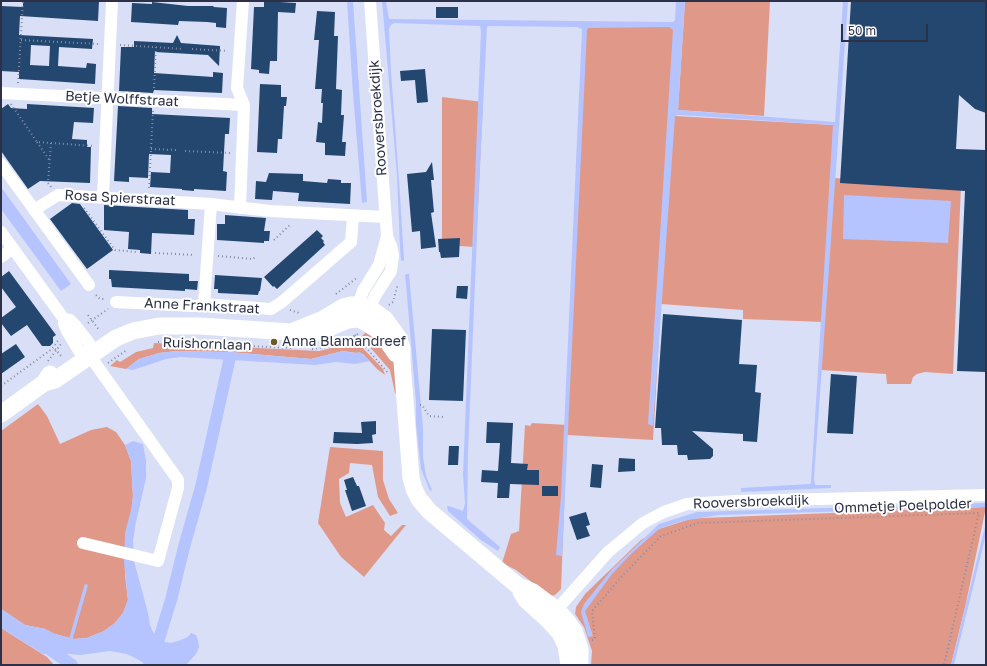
<!DOCTYPE html>
<html>
<head>
<meta charset="utf-8">
<style>
  body { margin:0 }
  #map { position:relative; width:987px; height:666px; overflow:hidden; background:#d9dff7; font-family:"Golos Text",sans-serif }
  canvas { display:block }
  .frame { position:absolute; inset:0; border:2px solid #2c3148; pointer-events:none }
  .scale { position:absolute; left:841px; top:24px; width:87px; height:18px; box-sizing:border-box; border:2px solid #2c3148; border-top:0; padding-left:5px; font-size:12px; line-height:14px; white-space:nowrap; color:#2c3148; -webkit-text-stroke:3px #fff; paint-order:stroke }
</style>
</head>
<body>
<div id="map">
<canvas width="987" height="666"></canvas>
<div class="frame"></div>
<div class="scale">50 m</div>
</div>
<script>
const ctx = document.querySelector('canvas').getContext('2d');
ctx.lineJoin = 'round';
function fill(path, color) { ctx.fillStyle = color; ctx.fill(path, 'evenodd'); }
const toPath = rows => new Path2D(rows.map(r => 'M' + r).join(''));
function trace(path, color, width, dash) { ctx.strokeStyle = color; ctx.lineWidth = width; ctx.lineCap = dash ? 'butt' : 'round'; ctx.setLineDash(dash || []); ctx.stroke(path); }
function label(font, color, halo, rows, align = 'center') {
  ctx.font = font + ' "Golos Text",sans-serif'; ctx.lineWidth = 4; ctx.setLineDash([]); ctx.textBaseline = 'middle'; ctx.strokeStyle = halo; ctx.fillStyle = color; for (const [text, x, y, turn = 0] of rows) {
    ctx.save(); ctx.translate(x, y); ctx.rotate((+turn || 0) * Math.PI / 180); ctx.textAlign = isNaN(turn) ? turn : align; if (halo) ctx.strokeText(text, 0, 0); ctx.fillText(text, 0, 0); ctx.restore();
  }
}
fill(toPath([
  [685,1,770,1,764,116,678,110],
  [586,25,675,27,675,116,833,125,834,178,961,186,953,374,925,372,917,374,913,377,911,384,887,384,886,374,821,370,824,322,743,319,743,310,661,304,653,440,567,435,561,589,555,595,550,596,516,570,502,563,511,534,519,531,525,425,530,426,532,423,567,425],
  [442,97,483,102,476,247,442,245],
  [368,330,390,352,397,370,398,393,395,393,390,370,361,337],
  [357,342,383,369,385,375,377,369,363,354,343,351,311,359,229,352,177,351,159,353,139,359,126,369,110,366,117,360,120,362,136,352,153,348,154,343,319,351],
  [38,404,47,416,60,444,91,430,107,427,116,432,125,445,131,461,133,496,125,575,128,600,123,613,115,623,104,631,87,638,74,639,55,634,45,629,25,625,1,609,1,431],
  [330,447,383,451,383,480,389,499,398,513,390,516,378,497,372,465,350,463,349,473,339,479,340,503,346,517,373,505,385,523,384,530,391,536,402,525,406,525,364,577,341,557,318,523],
  [986,507,966,603,951,665,591,665,592,651,584,627,575,614,576,607,585,594,641,540,659,529,690,519,703,518],
  [1,628,47,657,54,665,1,665]
]), '#e09989');
fill(toPath([
  [347,1,353,1,367,202,362,203,353,94],
  [382,1,386,1,389,19,673,22,675,20,676,1,685,1,678,110,835,122,843,1,848,1,814,478,815,485,831,485,831,488,741,492,741,488,810,484,811,483,833,125,678,115,675,116,653,426,648,424,673,30,669,27,588,28,587,30,562,556,556,555,561,496,582,29,577,27,488,26,487,27,479,187,468,452,467,519,500,547,498,551,481,540,448,511,447,506,449,506,463,511,465,503,463,475,481,31,480,26,394,23,391,25,389,29,391,72,400,195,404,260,403,261,401,260,400,248,397,175],
  [1,187,71,284,61,291,1,209],
  [844,195,951,201,948,243,843,239],
  [407,274,409,274,423,428,423,457,426,476,432,490,430,491,421,469,419,453,416,423,416,402,406,284,405,275],
  [177,351,229,352,311,359,343,351,354,353,360,352,370,361,355,364,336,362,315,365,181,357,166,359,133,370,126,369,139,359,159,353],
  [133,441,143,444,146,461,146,478,136,522,133,541,134,561,148,613,150,625,152,630,158,640,170,643,178,641,188,637,191,633,196,635,198,640,199,647,196,654,186,665,145,665,141,661,127,654,110,651,80,655,61,653,43,654,1,628,1,609,25,625,45,629,55,634,74,639,87,638,104,631,115,623,123,613,128,600,124,562,125,533,131,510,133,496,131,461,125,445],
  [986,503,986,507,719,515,682,521,659,529,630,555,612,574,585,611,593,636,588,637,581,612,584,604,612,569,659,524,697,512],
  [986,523,986,534,954,665,951,665]
]), '#b5c4fe');
trace(toPath([
  [70,642,86,586],
  [63,659,66,652]
]), '#b5c4fe', 3.5);
trace(toPath([
  [42,644,72,665],
  [151,665,171,600,184,547,201,487,230,357]
]), '#b5c4fe', 12);
fill(toPath([
  [23,1,99,1,98,21,20,16,19,35,93,39,92,49,59,47,58,66,86,68,87,63,96,64,95,84,19,79,19,72,1,71,1,6,23,7],
  [31,45,50,46,49,66,30,65],
  [264,1,296,3,295,13,278,12,277,61,270,61,269,74,259,73,259,70,251,69,254,7,264,7],
  [851,1,986,1,986,113,975,109,959,95,956,149,986,150,986,372,957,371,965,191,840,183],
  [152,2,188,6,213,6,214,7,227,8,226,28,216,27,216,23,207,22,179,21,178,25,131,22,132,3,152,4],
  [436,7,458,7,458,18,436,18],
  [317,11,335,12,334,36,338,36,336,89,342,90,341,115,344,115,342,142,346,142,345,156,325,155,325,143,316,142,318,122,322,123,323,103,321,103,322,89,315,89,319,40,314,40],
  [177,35,181,43,220,46,219,66,208,55,155,52,154,73,213,77,213,72,223,73,222,93,154,90,153,93,119,91,121,47,134,47,134,41,173,43],
  [425,69,428,102,417,103,415,80,401,81,400,71],
  [260,84,281,85,281,97,287,97,286,106,284,106,282,139,278,139,277,153,257,152],
  [8,104,11,108,27,109,27,104,94,108,93,123,74,122,72,139,87,140,87,147,91,147,90,183,40,181,28,189,1,151,1,109],
  [118,106,152,108,152,114,230,118,229,134,225,134,223,171,227,172,226,191,194,189,194,191,182,190,182,189,150,187,151,172,170,173,171,155,149,154,148,178,129,177,129,182,114,181],
  [432,162,434,180,431,180,434,212,431,213,436,247,421,249,420,231,412,232,407,174,426,172],
  [269,173,303,174,303,181,327,183,328,179,341,180,341,183,351,183,350,204,298,201,299,193,273,191,272,200,255,199,256,181,266,182],
  [72,203,80,204,113,250,87,269,50,219],
  [104,205,188,210,188,219,195,219,194,235,152,233,151,254,140,253,140,250,128,249,129,232,104,230],
  [225,215,266,218,264,231,270,231,269,241,264,241,264,243,217,240,217,224,225,224],
  [317,230,323,236,321,238,324,241,323,242,325,245,277,289,274,286,273,287,264,277],
  [460,238,459,257,441,258,440,252,439,252,438,239],
  [109,270,189,274,189,281,198,281,197,290,185,289,185,291,112,287,111,279,109,279],
  [9,271,56,335,53,337,53,343,50,346,42,346,27,325,11,336,1,323,1,318,16,307,1,287,1,277],
  [215,275,262,278,260,291,259,291,258,295,218,293,218,289,214,289],
  [457,286,468,286,467,299,456,298],
  [663,314,742,320,739,364,757,365,755,392,761,393,757,442,743,441,743,434,692,431,713,449,713,456,710,459,688,460,687,455,678,455,677,445,662,445,661,428,655,428],
  [432,329,466,330,463,401,429,400],
  [16,344,25,357,1,374,1,354],
  [831,374,857,376,853,434,827,433],
  [376,421,376,434,372,435,373,443,357,444,333,443,334,432,362,433,361,422],
  [487,422,513,423,511,463,528,464,527,470,539,470,539,485,510,484,509,498,497,498,498,483,481,482,482,470,498,471,500,443,486,443],
  [449,446,459,446,458,465,448,465],
  [619,458,635,459,635,471,618,472],
  [592,464,603,465,601,488,590,487],
  [353,477,357,486,359,486,366,506,352,511,345,490,347,490,344,480],
  [542,486,558,486,558,496,542,496],
  [586,512,590,525,586,526,590,536,577,540,569,517]
]), '#244770');
trace(toPath([
  [21,40,98,44],
  [120,45,183,49],
  [192,49,228,51],
  [18,83,23,1],
  [154,88,156,47],
  [11,104,37,142,94,146],
  [37,142,50,161],
  [151,149,176,150],
  [185,151,231,153],
  [51,187,48,183,51,143],
  [149,188,153,111],
  [84,208,115,250,136,252],
  [274,240,291,224],
  [155,253,195,255],
  [218,256,253,259,256,256],
  [336,294,358,277],
  [96,295,100,299,105,299],
  [389,305,393,302,397,287,397,284],
  [290,310,299,313],
  [88,315,99,330],
  [1,321,2,322],
  [88,323,108,309],
  [355,335,389,374],
  [158,342,291,348],
  [55,349,62,357],
  [312,349,337,345,358,334],
  [48,361,61,344],
  [108,363,127,350],
  [1,386,52,349,59,339],
  [420,405,422,405,429,416,444,417],
  [592,640,595,639,592,611,623,575,661,536,698,523,979,513,944,665]
]), '#868ba3', 2, [1, 3]);
trace(toPath([
  [1,93,244,105],
  [1,164,89,285],
  [103,196,112,1],
  [240,208,244,105,237,88,243,1],
  [34,210,58,195,211,204,270,211,385,217],
  [1,232,64,319,64,324,67,331,79,351,90,356],
  [1,257,13,248],
  [116,302,196,306,204,304,271,309,282,302,351,242,353,216],
  [204,304,211,204],
  [358,313,358,305,363,291,379,265,387,236,370,1],
  [364,313,370,308,375,296,391,271,393,255,391,246,387,236],
  [64,319,70,320,75,325,89,343,90,356,178,480,178,488,158,561,83,543],
  [552,615,608,552,643,523,664,512,687,504,735,501,986,495]
]), '#fff', 12);
trace(toPath([
  [291,332,323,319,343,307,351,305,358,305,370,308,385,319,398,337,402,348,402,362,411,478,414,489,419,499,429,511,518,586,533,592,557,610,567,621,574,631,580,649,580,665],
  [44,383,55,380,116,338,133,331,159,326,200,326,291,332,303,335,322,331,348,320,358,319,365,322,376,329,385,338,396,354],
  [1,414,44,383,50,374],
  [521,592,526,600,548,620,560,633,566,646,569,665]
]), '#fff', 17);
for (const [x, y, r, color] of [
  [274,342,4,"#6a5b28"]
]) { const dot = new Path2D(); dot.arc(x, y, r, 0, 2 * Math.PI); ctx.fillStyle = color; ctx.fill(dot); trace(dot, '#fff', 1.5); }
label('14px', '#2c3148', '#fff', [
  ["Betje Wolffstraat",122,99,3],
  ["Rooversbroekdijk",378,118,-94],
  ["Rosa Spierstraat",120,198,3],
  ["Anne Frankstraat",202,306,3],
  ["Ruishornlaan",207,344,2],
  ["Rooversbroekdijk",751,502,-2],
  ["Ommetje Poelpolder",903,506,-2]
]);
label('14px', '#2c3148', '#fff', [
  ["Anna Blamandreef",282,342]
], 'left');
</script>
</body>
</html>
